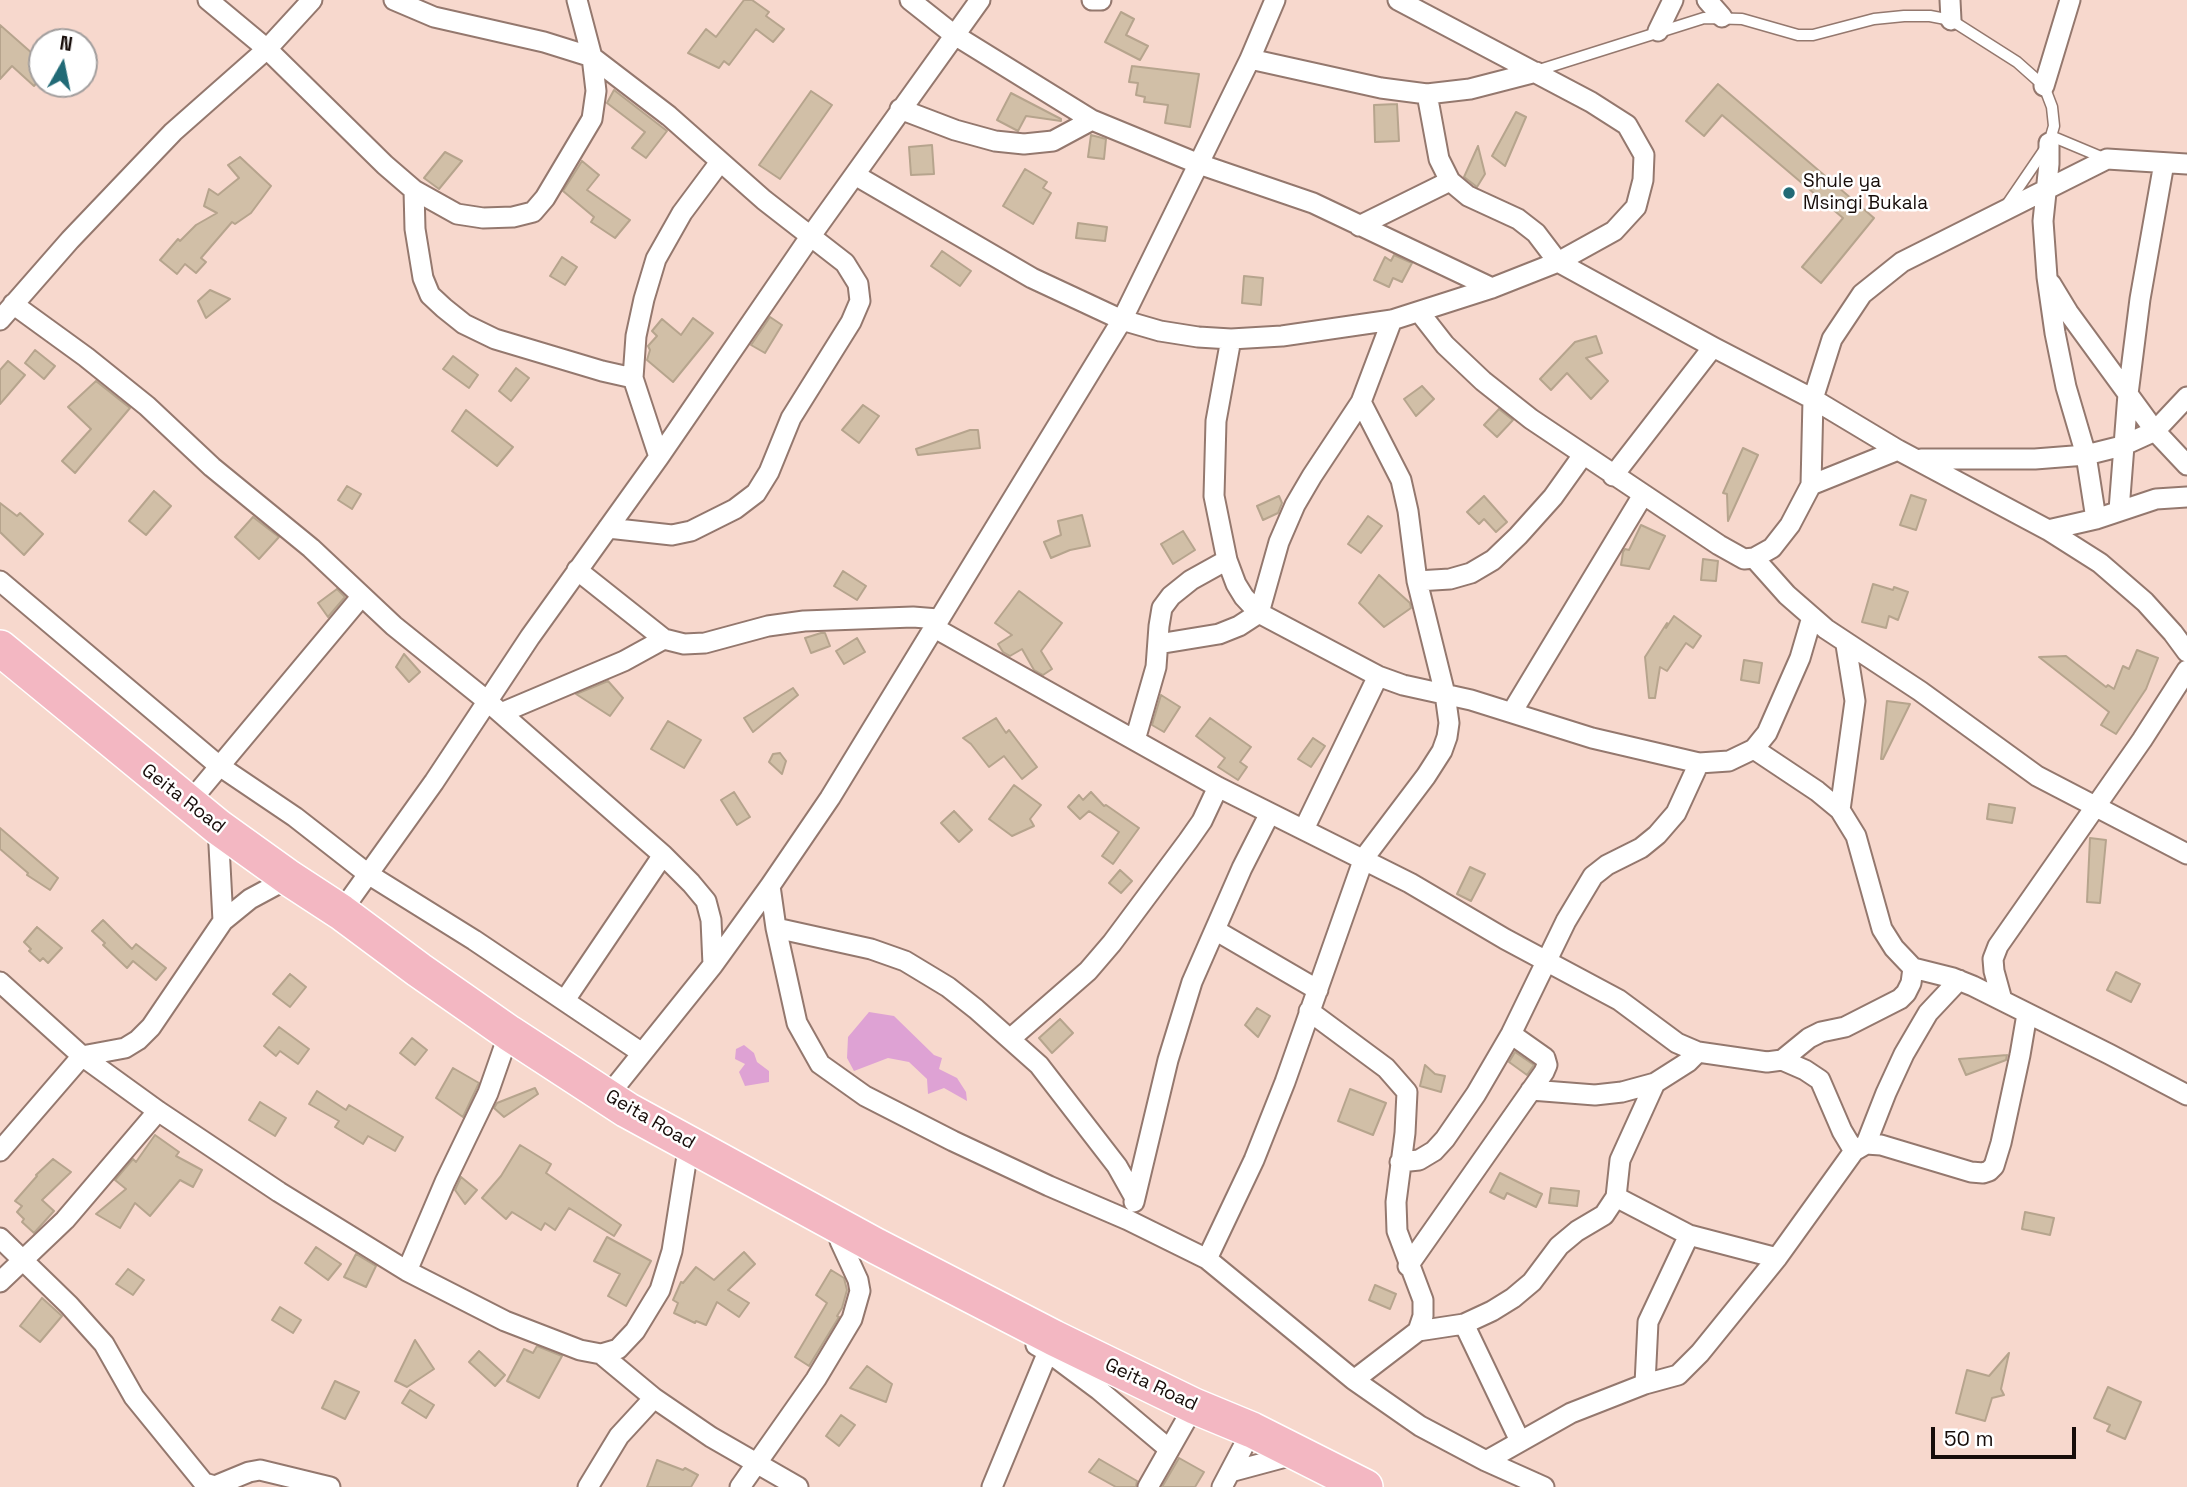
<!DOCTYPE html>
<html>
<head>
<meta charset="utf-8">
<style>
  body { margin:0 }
  #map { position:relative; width:2187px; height:1487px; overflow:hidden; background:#f7d8cd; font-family:"Space Grotesk",sans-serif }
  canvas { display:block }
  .north { position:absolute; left:28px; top:28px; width:70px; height:70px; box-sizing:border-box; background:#fff; border:2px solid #a29e9d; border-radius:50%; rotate:9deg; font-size:19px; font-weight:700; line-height:28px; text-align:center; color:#170d0a }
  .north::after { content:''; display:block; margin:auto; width:24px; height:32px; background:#216a76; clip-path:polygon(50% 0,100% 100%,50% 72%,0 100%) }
  .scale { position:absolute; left:1931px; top:1427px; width:145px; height:32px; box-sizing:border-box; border:4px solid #170d0a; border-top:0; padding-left:9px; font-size:21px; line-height:24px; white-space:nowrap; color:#170d0a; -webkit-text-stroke:5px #fff; paint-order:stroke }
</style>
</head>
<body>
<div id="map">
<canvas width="2187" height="1487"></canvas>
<div class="north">N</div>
<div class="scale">50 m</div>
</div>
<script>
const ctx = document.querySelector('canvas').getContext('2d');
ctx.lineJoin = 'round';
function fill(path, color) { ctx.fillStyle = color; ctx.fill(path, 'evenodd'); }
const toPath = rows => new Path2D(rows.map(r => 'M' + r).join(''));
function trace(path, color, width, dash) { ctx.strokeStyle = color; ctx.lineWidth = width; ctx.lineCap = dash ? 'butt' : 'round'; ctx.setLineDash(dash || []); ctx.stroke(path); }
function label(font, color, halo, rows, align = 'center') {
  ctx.font = font + ' "Space Grotesk",sans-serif'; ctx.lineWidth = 5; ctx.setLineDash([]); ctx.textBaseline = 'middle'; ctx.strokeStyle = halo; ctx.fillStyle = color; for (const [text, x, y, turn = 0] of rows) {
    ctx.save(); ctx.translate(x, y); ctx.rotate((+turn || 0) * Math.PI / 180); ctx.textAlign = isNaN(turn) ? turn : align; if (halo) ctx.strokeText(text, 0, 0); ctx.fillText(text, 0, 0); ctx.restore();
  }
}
fill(toPath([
  [869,1012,894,1016,934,1055,942,1058,939,1069,957,1078,966,1092,967,1101,944,1088,928,1094,927,1079,909,1062,888,1058,854,1071,847,1058,848,1037],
  [744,1045,754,1053,757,1062,769,1071,769,1082,745,1086,739,1072,745,1064,735,1059,736,1049]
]), '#dea2d4');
const building = toPath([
  [744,0,752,0,769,12,766,16,784,29,773,42,756,29,729,65,724,61,719,68,688,53,706,29,716,37,744,0],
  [1121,12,1134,19,1126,35,1148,46,1140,60,1105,42,1121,12],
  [0,25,42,62,42,77,34,86,12,66,0,79,0,25],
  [1132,66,1199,74,1190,127,1165,123,1168,105,1144,102,1145,97,1136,95,1138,83,1129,82,1132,66],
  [1718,84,1874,218,1821,283,1802,267,1843,218,1722,115,1704,136,1686,121,1718,84],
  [614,90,667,131,646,158,632,148,645,132,607,103,614,90],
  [811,91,832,105,780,179,759,165,811,91],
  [1011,93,1061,119,1061,121,1026,116,1018,131,997,120,1011,93],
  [1397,104,1399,141,1375,142,1374,105,1397,104],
  [1516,112,1526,117,1505,166,1492,156,1516,112],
  [1091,135,1106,139,1104,159,1088,157,1091,135],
  [932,145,934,174,911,175,909,147,932,145],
  [1478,146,1485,174,1477,187,1464,177,1478,146],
  [445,152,462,161,439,189,424,178,445,152],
  [240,157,271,186,251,213,235,224,232,222,201,258,206,262,196,273,185,264,177,274,160,260,178,239,180,241,196,225,217,213,204,206,209,189,218,195,239,178,228,165,240,157],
  [582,161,599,175,587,190,630,220,615,238,591,222,594,217,563,191,582,161],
  [1025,169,1047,182,1043,188,1051,193,1033,224,1003,206,1025,169],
  [1078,223,1107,227,1105,241,1076,238,1078,223],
  [942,251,971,271,960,286,931,266,942,251],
  [1394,255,1412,263,1402,282,1393,278,1389,287,1374,280,1385,257,1391,261,1394,255],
  [562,257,577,267,565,285,550,276,562,257],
  [1244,276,1263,278,1261,305,1242,303,1244,276],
  [210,290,230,299,206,318,198,301,210,290],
  [770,317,782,325,765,353,751,345,770,317],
  [693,318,713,333,673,382,647,360,650,350,648,346,657,336,652,331,662,319,681,335,693,318],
  [1596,336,1602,353,1586,358,1608,381,1591,399,1567,373,1551,390,1540,379,1575,342,1596,336],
  [35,350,55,366,44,379,25,363,35,350],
  [453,356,478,375,469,388,443,369,453,356],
  [8,361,25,375,0,404,0,370,8,361],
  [516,368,529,378,511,401,499,391,516,368],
  [96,381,130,408,75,473,62,461,91,429,68,407,96,381],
  [1422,386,1434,399,1416,416,1404,399,1422,386],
  [863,405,879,416,859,443,842,430,863,405],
  [1499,409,1513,420,1497,437,1484,425,1499,409],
  [466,410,513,447,497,466,452,431,466,410],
  [970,430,978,430,980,448,918,455,916,449,970,430],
  [1743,448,1758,455,1728,521,1727,494,1723,493,1743,448],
  [347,486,361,494,352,509,338,500,347,486],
  [154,491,171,506,146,535,129,521,154,491],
  [1911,495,1926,500,1916,530,1900,525,1911,495],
  [1279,496,1282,503,1278,513,1263,520,1257,506,1279,496],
  [1484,496,1507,522,1496,532,1484,519,1479,524,1467,512,1484,496],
  [0,503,17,516,20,513,43,534,24,555,0,532,0,503],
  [1082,515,1090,546,1070,550,1051,558,1044,542,1061,535,1058,521,1082,515],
  [1368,516,1382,526,1361,553,1348,544,1368,516],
  [253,517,279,537,259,559,235,537,253,517],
  [1641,525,1665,536,1649,569,1621,565,1623,552,1625,549,1629,550,1641,525],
  [1183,531,1195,550,1173,564,1161,544,1183,531],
  [1703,559,1718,561,1716,581,1701,580,1703,559],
  [843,571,866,586,857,600,834,586,843,571],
  [1379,575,1410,603,1411,608,1384,627,1359,603,1379,575],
  [1873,584,1893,590,1894,587,1908,592,1898,620,1889,616,1886,628,1862,622,1873,584],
  [337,589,345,597,328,617,318,603,337,589],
  [1019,591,1062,623,1041,651,1052,669,1043,675,1034,670,1022,649,1010,656,1003,652,998,644,1012,635,995,623,1019,591],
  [1674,616,1701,636,1693,648,1686,643,1667,671,1660,667,1655,698,1649,698,1645,657,1667,623,1666,628,1674,616],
  [821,633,825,633,830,646,811,653,805,638,821,633],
  [857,638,865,652,844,664,836,651,857,638],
  [2137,650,2158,658,2146,689,2116,734,2101,725,2109,712,2039,657,2066,656,2106,687,2108,685,2114,689,2123,666,2129,669,2137,650],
  [404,654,420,672,409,682,396,667,404,654],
  [1744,660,1762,663,1759,683,1741,680,1744,660],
  [608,681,623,698,610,716,576,694,608,681],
  [793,688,798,695,753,732,744,718,793,688],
  [1161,695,1180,707,1164,732,1152,725,1161,695],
  [1887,701,1910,704,1883,759,1881,759,1887,701],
  [996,718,1006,733,1009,730,1037,767,1022,779,1004,756,989,767,971,744,963,738,996,718],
  [1210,718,1251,747,1240,762,1247,767,1238,780,1218,767,1225,758,1196,736,1210,718],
  [668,721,701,740,684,768,651,749,668,721],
  [1313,738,1325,746,1311,767,1298,759,1313,738],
  [780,753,786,761,782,774,769,762,773,754,780,753],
  [1014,785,1041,805,1030,819,1034,826,1012,836,989,819,1014,785],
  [734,792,750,817,737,825,721,800,734,792],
  [1091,792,1104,806,1106,805,1139,828,1113,864,1102,856,1119,832,1089,811,1080,819,1068,807,1079,795,1083,800,1091,792],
  [1989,804,2015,808,2012,823,1987,819,1989,804],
  [954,811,972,830,959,842,941,823,954,811],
  [0,828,58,878,50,890,27,875,28,873,0,849,0,828],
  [2090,838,2106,840,2100,903,2087,902,2090,838],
  [1470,867,1485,874,1471,901,1457,894,1470,867],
  [1120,870,1132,881,1121,893,1109,883,1120,870],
  [103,920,132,949,136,944,166,968,156,980,133,961,127,968,103,945,105,943,92,931,103,920],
  [37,927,62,948,48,963,43,958,40,961,29,951,31,949,24,942,37,927],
  [2116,972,2140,984,2131,1002,2107,990,2116,972],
  [290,974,306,987,290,1007,273,994,290,974],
  [1257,1008,1270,1016,1258,1037,1245,1025,1257,1008],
  [1060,1019,1073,1033,1052,1053,1039,1038,1060,1019],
  [279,1027,309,1049,298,1064,280,1051,276,1056,264,1046,279,1027],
  [412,1038,427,1050,415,1065,400,1053,412,1038],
  [1515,1052,1534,1065,1527,1075,1509,1062,1515,1052],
  [2007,1055,2006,1060,1966,1075,1959,1059,2007,1055],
  [1425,1065,1435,1074,1445,1076,1441,1092,1420,1086,1425,1065],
  [453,1068,479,1083,463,1117,436,1098,453,1068],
  [535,1088,538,1094,504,1117,494,1108,497,1103,535,1088],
  [1350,1089,1386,1103,1373,1135,1338,1121,1350,1089],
  [317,1091,346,1110,349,1105,403,1137,395,1151,368,1136,363,1144,335,1127,339,1121,309,1104,317,1091],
  [260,1102,286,1118,275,1136,249,1120,260,1102],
  [155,1135,179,1152,176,1156,202,1170,193,1187,180,1180,150,1216,135,1203,120,1228,96,1214,126,1189,115,1180,133,1159,136,1162,155,1135],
  [520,1145,551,1164,546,1173,621,1225,614,1236,569,1208,555,1230,545,1223,541,1230,512,1212,506,1219,482,1198,501,1176,520,1145],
  [53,1159,71,1172,42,1200,54,1211,34,1233,22,1222,24,1219,17,1212,22,1206,15,1201,37,1176,36,1175,53,1159],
  [1500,1173,1542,1194,1536,1207,1507,1193,1504,1199,1490,1192,1500,1173],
  [461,1177,477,1190,465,1204,455,1190,461,1177],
  [1551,1188,1579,1191,1577,1206,1549,1203,1551,1188],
  [2025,1212,2054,1218,2050,1235,2022,1229,2025,1212],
  [607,1237,651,1261,626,1306,608,1296,620,1274,594,1261,607,1237],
  [316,1247,341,1264,328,1280,305,1263,316,1247],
  [744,1252,755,1264,728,1290,749,1303,739,1317,717,1302,706,1325,696,1321,695,1323,674,1313,678,1303,673,1300,681,1282,683,1283,696,1267,714,1280,744,1252],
  [356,1254,376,1266,366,1287,344,1277,356,1254],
  [128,1269,144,1280,133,1295,116,1284,128,1269],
  [831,1270,844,1278,847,1290,842,1308,837,1316,839,1317,809,1366,795,1357,827,1303,816,1295,831,1270],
  [1375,1285,1396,1294,1390,1309,1369,1300,1375,1285],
  [42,1298,62,1316,40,1342,20,1326,42,1298],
  [280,1307,301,1320,293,1333,272,1320,280,1307],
  [415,1340,434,1369,407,1387,395,1381,415,1340],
  [537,1346,562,1356,539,1398,507,1381,524,1349,533,1353,537,1346],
  [479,1351,505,1375,495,1386,469,1362,479,1351],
  [2009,1353,2001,1389,2004,1395,1992,1398,1985,1421,1956,1413,1967,1370,1989,1376,2009,1353],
  [867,1366,892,1384,886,1402,850,1388,867,1366],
  [335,1381,359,1392,345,1419,322,1408,335,1381],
  [2108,1387,2141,1402,2125,1439,2107,1431,2110,1425,2094,1418,2108,1387],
  [410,1390,434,1405,426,1418,402,1403,410,1390],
  [841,1415,855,1425,839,1446,826,1436,841,1415],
  [1179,1458,1204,1472,1195,1487,1162,1487,1179,1458],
  [1099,1459,1137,1481,1136,1487,1116,1487,1089,1472,1099,1459],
  [657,1460,683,1470,685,1468,698,1475,691,1487,647,1487,657,1460]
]);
fill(building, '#d1bfa7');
trace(building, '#b6a48d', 2);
const lane = toPath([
  [1536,71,1704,18,1742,19,1798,35,1813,35,1874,19,1904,16,1930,16,1951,20,2017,62,2044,86,2052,107,2054,126,2049,143,2006,206],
  [2051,136,2106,159]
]);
const street = toPath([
  [208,0,267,49,385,165,414,190,457,214,483,218,513,217,533,212,545,198,592,119,596,91,592,57,577,0],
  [394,0,434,17,544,42,592,57,669,116,764,200,845,263,858,284,860,301,851,322,791,418,769,472,756,493,735,509,691,531,672,535,608,528],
  [910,0,953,34,1092,120,1199,164,1313,203,1492,288],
  [1092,0,1101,0],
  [1707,0,1722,17],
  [1950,0,1951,20],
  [1658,31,1673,0],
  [1250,59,1381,88,1427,94,1470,89,1536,72],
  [2044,86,2070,0],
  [1427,94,1439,159,1450,181,1468,196,1518,219,1536,233,1558,262,1713,347,1813,399,1898,450,2048,530,2100,563,2145,602,2173,633,2187,652],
  [900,109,955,130,995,141,1024,144,1053,141,1092,120],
  [2049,143,2049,164,2043,221,2047,277,2055,333,2066,387,2086,455,2096,519],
  [855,175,1032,278,1122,320,1160,331,1198,337,1231,339,1282,336,1392,320,1492,288,1558,262,1614,231,1636,207,1643,180,1644,155,1627,125,1591,102,1398,0],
  [414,190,415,229,423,278,430,295,444,308,464,324,495,339,602,371,633,378],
  [1359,226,1450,181],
  [2051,284,2068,312,2155,431,2187,465],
  [13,304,86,357,147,406,212,467,311,548,394,626,486,700,663,855,691,883,706,901,711,920,713,965],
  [1420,313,1445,345,1483,381,1531,419,1719,545,1744,559,1754,558,1772,548,1790,525,1811,485,1813,399,1832,339,1862,294,1902,262,2107,159,2187,164],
  [0,320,70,240,173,132,267,49,312,0],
  [1231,339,1216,421,1214,496,1227,560,1236,584,1244,597,1259,613,1378,676,1403,685,1471,700,1592,738,1699,763,1729,761,1754,749,1767,733,1800,658,1812,617],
  [659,457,633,378,636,336,644,299,656,259,682,213,720,162],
  [1921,459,2035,459,2086,455,2122,446,2155,431,2187,397],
  [1613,476,1713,347],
  [1811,485,1898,450],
  [2119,510,2128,394,2140,299,2164,163],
  [2048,530,2096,519,2156,499,2187,497],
  [1754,558,1787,595,1826,629,1920,691,2037,776,2187,854],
  [577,570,664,639,684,644,705,643,768,626,804,621,913,617,938,619],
  [0,581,218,765,295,817,368,874,474,940,642,1053],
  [1417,581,1450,579,1471,573,1493,560,1518,536,1553,497,1583,455],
  [933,627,1218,787,1410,883,1505,939,1619,1000,1677,1043,1698,1052,1767,1062,1782,1060,1809,1038,1821,1032,1845,1027,1900,999,1906,993,1911,983,1913,968],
  [1158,644,1219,634,1239,626,1259,613,1279,542,1295,505,1312,476,1361,402,1392,320],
  [1512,712,1643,495],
  [501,713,624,661,664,639],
  [1135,740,1156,667,1159,626,1162,608,1171,596,1191,580,1227,560],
  [1754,749,1817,791,1840,810,1856,836,1882,929,1894,948,1913,968,1953,978,1973,986,2109,1054,2187,1095],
  [188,804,361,597],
  [1840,810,1855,701,1846,645],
  [218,827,223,921],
  [1304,829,1378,676],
  [770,886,776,928,797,1023,820,1064,865,1096,953,1141,1049,1186,1128,1220,1207,1259,1354,1380,1420,1426,1486,1461,1544,1487],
  [341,912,434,782,530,637,659,457,810,237,980,0],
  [776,928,871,949,905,961,948,987,976,1009,1039,1065,1117,1166,1135,1198],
  [1215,930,1318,990],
  [0,982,82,1056,158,1111,279,1192,407,1271,505,1321,580,1350,601,1354,618,1349,635,1331,660,1290,672,1251,689,1143],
  [565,1000,663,855],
  [2002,1000,1994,971,1993,959,1998,946,2142,740,2187,670],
  [1309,1011,1386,1068,1407,1092,1405,1133,1396,1202,1397,1231,1423,1300,1423,1316,1418,1331,1354,1380],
  [1010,1039,1088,971,1112,943,1188,841,1202,821,1218,787],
  [1782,1060,1805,1070,1820,1080,1842,1131,1854,1151],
  [1531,1090,1595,1095,1622,1092,1655,1083,1688,1062,1698,1052],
  [607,1097,713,965,770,886,830,798,1122,320,1250,59,1275,0],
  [1866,1144,1886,1093,1904,1054,1928,1013,1959,980],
  [0,1151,82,1056,125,1048,138,1040,151,1027,223,921,250,899,289,878],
  [1400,1162,1419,1160,1434,1151,1445,1139,1476,1094,1511,1034,1566,921,1593,876,1607,865,1641,848,1657,835,1676,813,1699,763],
  [1616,1197,1689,1235,1777,1258],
  [1134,1202,1168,1060,1192,982,1242,868,1270,813],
  [0,1238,69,1305,104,1344,134,1397,204,1483,215,1486,249,1472,260,1470,330,1487],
  [1207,1259,1254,1160,1285,1082,1364,858,1426,776,1442,751,1447,737,1449,723,1445,694,1417,581,1408,511,1401,480,1361,402],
  [1408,1266,1544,1072,1547,1065,1545,1058,1511,1034],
  [407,1271,445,1182,488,1093,509,1033],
  [0,1282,65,1220,158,1111],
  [1464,1324,1520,1441],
  [1418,1331,1464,1324,1492,1311,1513,1298,1532,1282,1559,1246,1577,1231,1604,1215,1616,1197,1620,1160,1655,1083],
  [1036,1345,1048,1352,1099,1390,1169,1449],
  [601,1354,654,1398,711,1437,798,1487],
  [1645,1384,1648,1322,1689,1235],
  [1486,1461,1571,1413,1645,1384,1678,1375,1700,1353,1777,1258,1854,1151,1866,1144,1881,1145,1971,1172,1983,1173,1989,1171,1994,1166,2001,1143,2020,1055,2027,1014],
  [1230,1472,1297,1454],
  [588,1487,619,1436,654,1398],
  [740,1487,816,1379,852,1319,860,1291,858,1280,840,1241],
  [992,1487,1052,1342],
  [1148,1487,1194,1406],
  [1222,1487,1252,1430]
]);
const highway = toPath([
  [0,648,218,827,289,878,341,912,419,970,509,1033,627,1110,876,1246,1054,1338,1194,1406,1252,1430,1365,1487]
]);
trace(lane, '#94786e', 13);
trace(street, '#94786e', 23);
trace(highway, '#fff', 38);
trace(lane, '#fff', 10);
trace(street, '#fff', 19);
trace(highway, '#f3b7c2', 35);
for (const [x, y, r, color] of [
  [1789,193,7,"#216a76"]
]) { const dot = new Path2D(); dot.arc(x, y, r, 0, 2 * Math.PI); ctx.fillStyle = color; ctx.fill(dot); trace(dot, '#fff', 2.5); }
label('19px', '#170d0a', '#fff', [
  ["Shule ya",1803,182],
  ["Msingi Bukala",1803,204]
], 'left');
label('19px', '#170d0a', '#fff', [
  ["Geita Road",183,799,38],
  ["Geita Road",650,1120,30],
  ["Geita Road",1151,1385,25]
]);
</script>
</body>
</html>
